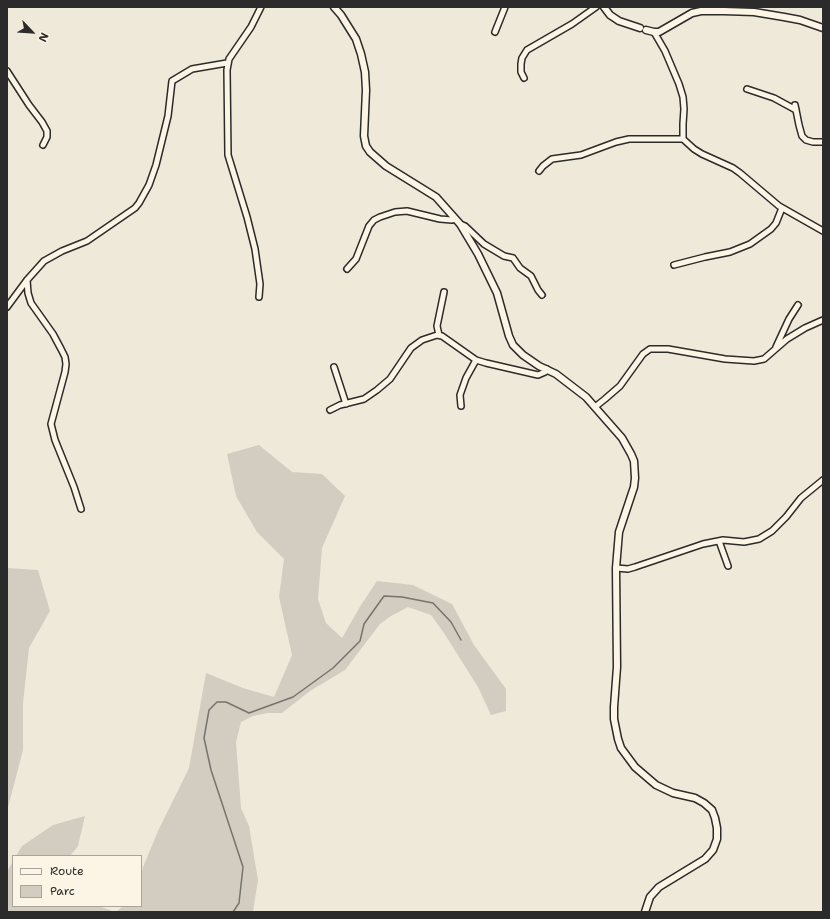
<!DOCTYPE html>
<html>
<head>
<meta charset="utf-8">
<style>
  body { margin:0 }
  #map { position:relative; width:830px; height:919px; overflow:hidden; background:#efe9da; font-family:"Shantell Sans",sans-serif }
  canvas { display:block }
  .frame { position:absolute; inset:0; border:8px solid #2b2b2b; pointer-events:none }
  .legend { position:absolute; left:12px; top:855px; width:130px; height:52px; box-sizing:border-box; background:#fcf5e5; border:1px solid #a8a49b; margin:0; padding:5px 7px; list-style:none; font-size:12px; color:#2b2b2b }
  .legend li { display:flex; align-items:center; gap:8px; height:20px }
  .legend b { width:20px; border:1px solid #a8a49b }
  .north { position:absolute; left:12px; top:12px; width:40px; height:40px; -webkit-text-stroke:3px #fcf5e5; paint-order:stroke; rotate:115deg; font-size:11px; font-weight:700; line-height:16px; text-align:center; color:#2b2b2b }
  .north::after { content:''; display:block; margin:auto; width:14px; height:18px; background:#2b2b2b; clip-path:polygon(50% 0,100% 100%,50% 72%,0 100%) }
</style>
</head>
<body>
<div id="map">
<canvas width="830" height="919"></canvas>
<div class="frame"></div>
<ul class="legend">
<li><b style="height:5px;background:#fcf5e5"></b>Route</li>
<li><b style="height:11px;background:#d2cdc0"></b>Parc</li>
</ul>
<div class="north">N</div>
</div>
<script>
const ctx = document.querySelector('canvas').getContext('2d');
ctx.lineJoin = 'round';
function fill(path, color) { ctx.fillStyle = color; ctx.fill(path, 'evenodd'); }
const toPath = rows => new Path2D(rows.map(r => 'M' + r).join(''));
function trace(path, color, width, dash) { ctx.strokeStyle = color; ctx.lineWidth = width; ctx.lineCap = dash ? 'butt' : 'round'; ctx.setLineDash(dash || []); ctx.stroke(path); }
fill(toPath([
  [259,445,292,472,322,474,345,496,322,548,318,599,326,623,342,638,361,605,377,581,413,585,452,604,474,645,506,689,506,711,491,715,478,687,444,633,431,615,408,607,391,616,380,624,345,670,310,691,282,713,267,713,253,716,241,722,236,742,241,808,249,826,258,880,253,912,116,912,123,906,141,906,141,876,143,867,158,831,189,768,206,673,243,688,274,697,292,655,279,597,284,559,257,532,236,496,227,454],
  [7,568,38,570,50,611,29,648,23,703,23,750,7,811],
  [85,816,78,846,70,856,16,856,22,846,53,825],
  [13,861,13,906,99,906,115,912,7,912,7,872]
]), '#d2cdc0');
trace(toPath([
  [233,912,239,903,243,867,211,770,204,738,209,710,217,702,226,702,249,713,293,697,333,668,360,641,364,624,384,596,402,597,433,603,451,622,461,640]
]), '#75736d', 1.5);
const minor = toPath([
  [495,32,505,7],
  [654,32,665,51,679,84,683,97,684,109,683,124,683,139,694,149,702,154,733,168,740,173,779,206,823,231],
  [7,71,29,105,42,122,47,131,47,137,43,145],
  [524,78,521,72,521,64,522,58,527,50,572,24,596,7],
  [747,89,774,98,796,110],
  [795,105,799,125,802,136,806,140,813,142,823,142],
  [539,171,543,166,552,159,581,155,616,142,629,139,683,139],
  [460,224,465,226,484,244,504,256,513,258,520,268,531,276,538,290,542,295],
  [674,265,705,257,730,252,750,244,771,229,776,223,782,208],
  [347,269,356,259,369,226,374,220,380,217,395,212,407,211,440,219,452,220,455,219],
  [27,280,28,293,31,303,53,334,61,349,65,357,66,364,65,372,51,424,55,440,74,487,81,509],
  [259,297,260,284,255,249,247,217,228,155,227,70,229,59,251,27,261,7],
  [7,307,27,280,44,261,62,251,87,241,135,208,139,203,149,185,156,165,168,116,172,81,192,69,227,63],
  [439,335,437,326,444,292],
  [776,347,789,319,798,305],
  [334,367,346,404],
  [461,406,460,395,466,378,476,360],
  [595,407,605,399,620,386,643,354,650,349,668,349,725,359,754,361,764,359,787,339,805,328,823,320],
  [330,410,340,405,364,399,377,390,390,379,411,348,422,340,437,335,442,336,476,360,486,363,538,375,545,372,547,369],
  [719,541,728,566],
  [616,568,628,569,635,567,703,544,723,540,744,542,759,539,772,531,786,517,801,498,823,480]
]);
const tertiary = toPath([
  [334,7,341,15,356,39,361,54,365,72,366,90,364,136,366,146,370,152,386,166,436,197,460,224,478,254,497,293,509,336,513,345,523,355,539,366,556,374,586,397,622,438,631,454,634,461,635,478,634,487,619,532,616,568,617,667,614,707,614,719,618,739,621,748,635,767,656,785,673,793,695,798,704,803,712,810,715,818,717,828,717,839,713,850,705,859,659,887,650,897,645,912],
  [604,7,610,15,619,21,640,28],
  [646,30,654,32,659,32,692,13,701,11,724,11,754,12,784,17,800,20,823,28]
]);
trace(minor, '#2b2b2b', 8);
trace(tertiary, '#2b2b2b', 9);
trace(minor, '#fcf5e5', 5);
trace(tertiary, '#fcf5e5', 6);
</script>
</body>
</html>
